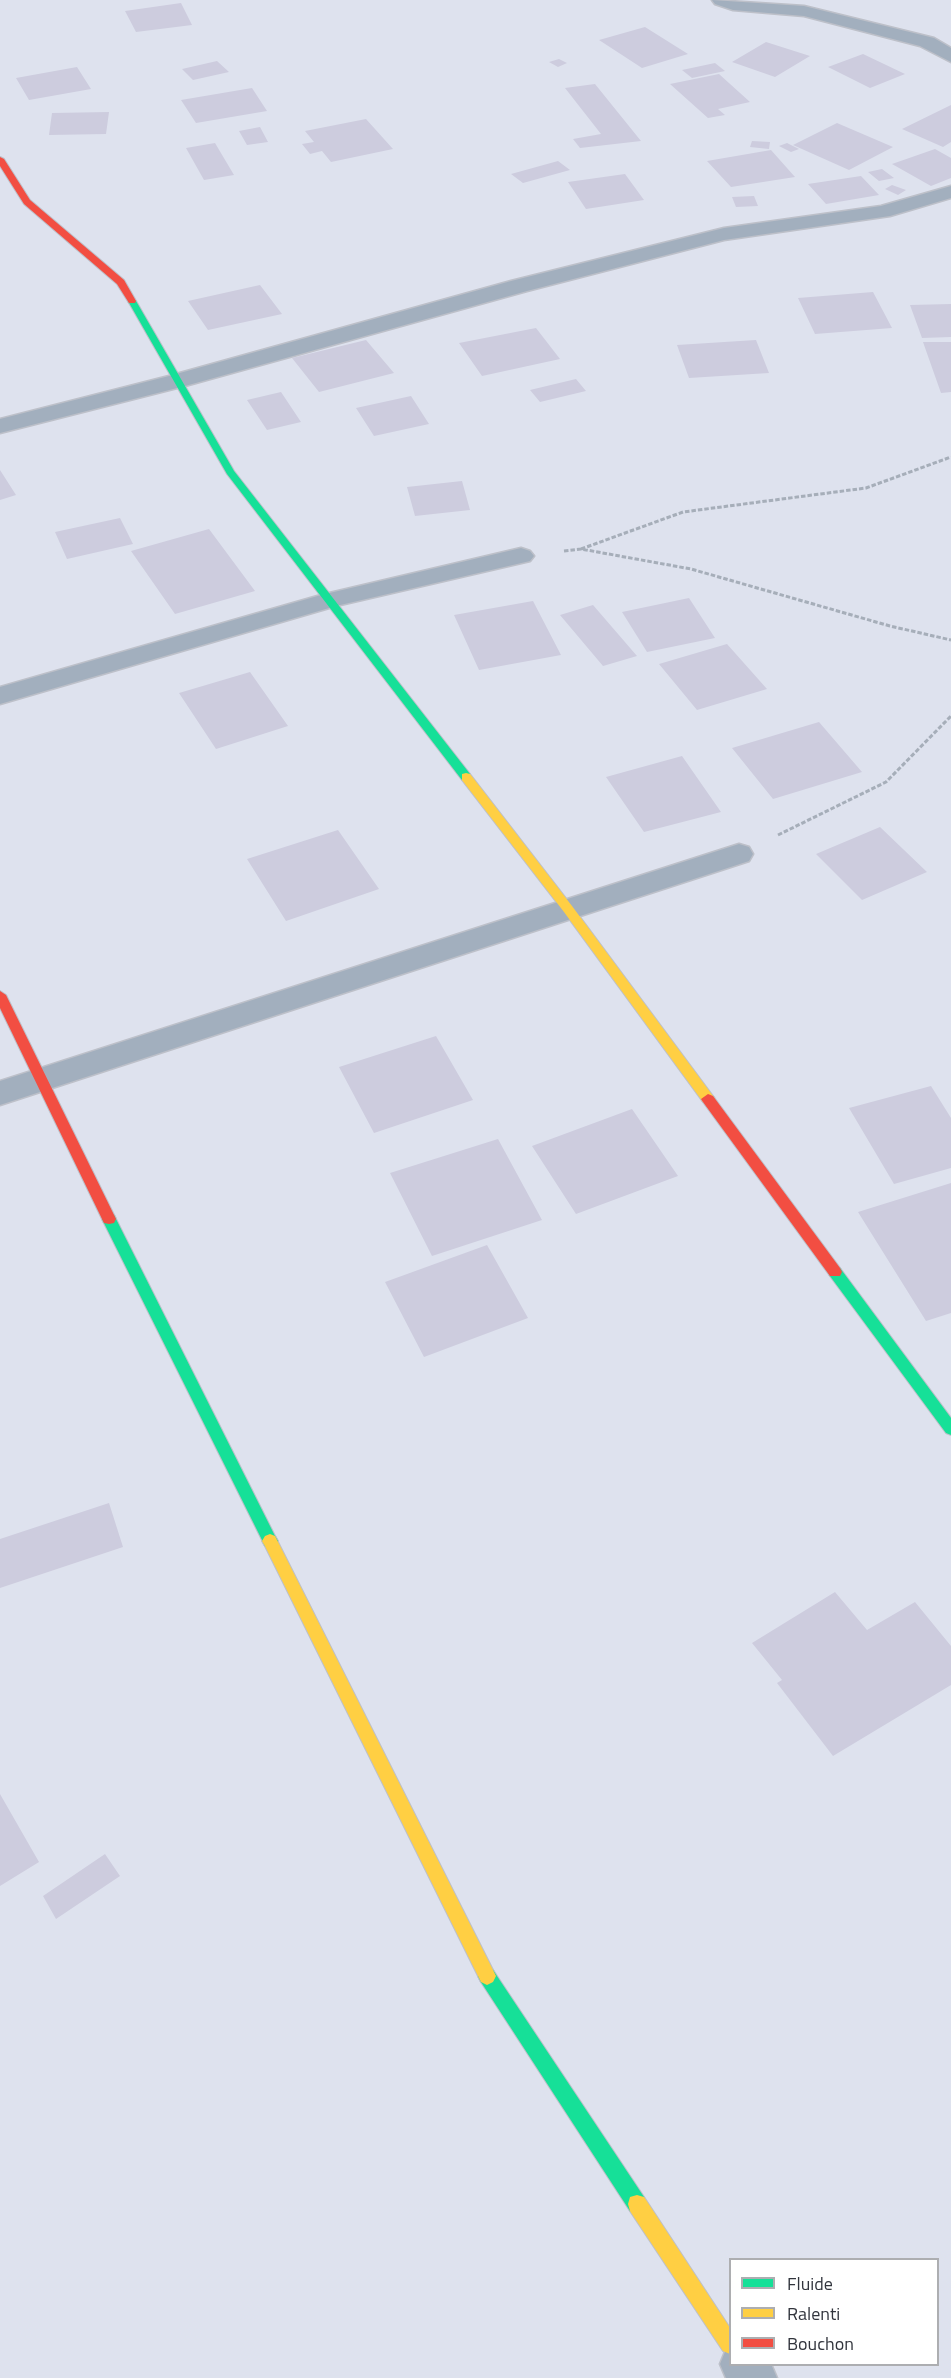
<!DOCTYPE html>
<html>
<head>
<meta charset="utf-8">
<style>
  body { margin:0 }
  #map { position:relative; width:951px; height:2378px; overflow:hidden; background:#dee2ee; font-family:"Titillium Web",sans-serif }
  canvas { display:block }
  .legend { position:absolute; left:729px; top:2258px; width:210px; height:108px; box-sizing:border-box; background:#fff; border:2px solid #adaeb1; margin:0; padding:8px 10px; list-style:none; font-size:18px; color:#32353d }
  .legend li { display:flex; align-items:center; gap:12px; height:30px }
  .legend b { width:30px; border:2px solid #adaeb1 }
</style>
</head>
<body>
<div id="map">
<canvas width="951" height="2378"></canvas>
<ul class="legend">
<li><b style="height:8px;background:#16e098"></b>Fluide</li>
<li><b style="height:8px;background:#ffcf43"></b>Ralenti</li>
<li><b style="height:8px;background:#f24e42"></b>Bouchon</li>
</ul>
</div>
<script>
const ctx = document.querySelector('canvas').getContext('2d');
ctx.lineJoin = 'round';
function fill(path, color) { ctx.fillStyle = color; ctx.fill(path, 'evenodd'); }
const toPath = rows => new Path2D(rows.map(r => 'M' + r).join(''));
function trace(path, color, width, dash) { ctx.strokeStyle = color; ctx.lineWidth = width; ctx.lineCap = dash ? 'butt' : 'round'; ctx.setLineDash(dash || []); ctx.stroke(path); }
fill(toPath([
  [181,3,192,25,136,32,125,11],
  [645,27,688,54,642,68,599,40],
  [766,42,810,56,775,77,732,62],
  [863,54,905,74,870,88,828,67],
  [559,59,567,63,558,67,549,62],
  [217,61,229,72,193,80,182,69],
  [715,63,725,71,692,78,682,70],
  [77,67,91,89,29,100,16,78],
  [719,74,750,102,718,109,725,115,708,118,670,84],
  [595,84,641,141,580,148,573,139,601,134,565,88],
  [252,88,267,111,196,123,181,100],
  [951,105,951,142,943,147,902,129],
  [109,112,106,134,49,135,52,113],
  [366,119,393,149,331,162,322,151,310,154,302,144,314,142,305,131],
  [837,123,893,147,849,170,793,145],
  [260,127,268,142,247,145,239,131],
  [752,141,770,142,769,149,750,147],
  [215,143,234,175,204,180,186,148],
  [787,143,799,149,791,152,779,146],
  [935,149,951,158,951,178,931,186,892,164],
  [771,150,795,177,731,187,707,161],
  [558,161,570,170,523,183,511,174],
  [882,169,894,178,879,181,868,172],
  [625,174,644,200,586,209,568,182],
  [861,176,879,195,826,204,808,184],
  [892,185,906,190,898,195,885,189],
  [754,196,758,206,736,207,732,197],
  [260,285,282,314,208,330,188,301],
  [873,292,892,328,815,334,798,298],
  [951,304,951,337,922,338,910,305],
  [536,328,560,359,482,376,459,343],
  [366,340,394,373,319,392,292,358],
  [756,340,769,373,689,378,677,345],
  [923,342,951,342,951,392,941,393],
  [576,379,586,391,540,402,530,390],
  [281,392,301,422,267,430,247,400],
  [411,396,429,424,374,436,356,408],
  [0,470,16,495,0,500],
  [462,481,470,510,415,516,407,487],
  [120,518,133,544,67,559,55,532],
  [209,529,255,591,175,614,131,551],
  [689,598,715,638,647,652,622,612],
  [533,601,561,655,479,670,454,615],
  [593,605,637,656,603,666,560,615],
  [727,644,767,689,697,710,659,664],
  [250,672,288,726,216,749,179,693],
  [819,722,862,772,773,799,732,748],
  [682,756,721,812,644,832,606,777],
  [880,827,927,872,862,900,816,854],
  [338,830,379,889,286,921,247,859],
  [436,1036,473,1100,374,1133,339,1067],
  [931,1086,951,1118,951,1168,894,1184,849,1108],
  [632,1109,678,1176,576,1214,532,1146],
  [498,1139,542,1220,432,1256,390,1173],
  [951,1183,951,1313,926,1321,858,1212],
  [487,1245,528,1318,424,1357,385,1282],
  [109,1503,123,1547,0,1588,0,1539],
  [835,1592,867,1630,915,1602,951,1646,951,1685,833,1756,777,1683,782,1680,752,1643],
  [0,1794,39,1862,0,1886],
  [105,1854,120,1876,56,1919,43,1896]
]), '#cdccde');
const street = toPath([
  [712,0,804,6,934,38,951,48,951,62,920,46,804,16,733,10,715,4,712,0],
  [951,186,951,198,890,216,724,240,527,291,185,386,0,433,0,419,169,376,511,281,724,228,881,206,951,186],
  [521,548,530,551,534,556,530,561,336,606,0,704,0,687,321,595,521,548],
  [739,844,749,847,753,854,749,861,0,1105,0,1081,739,844],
  [730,2346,730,2364,771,2364,777,2378,726,2378,720,2364,727,2347,730,2346]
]);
const fast = toPath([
  [132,298,136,301,234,471,470,774,470,780,462,780,227,474,128,301,132,298],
  [109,1214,114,1215,116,1219,275,1536,278,1541,275,1546,270,1548,265,1546,102,1219,104,1215,109,1214],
  [835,1266,840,1268,951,1418,951,1435,946,1433,830,1276,828,1272,830,1268,835,1266],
  [487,1967,493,1970,644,2197,646,2204,644,2211,637,2213,630,2211,481,1982,478,1976,481,1970,487,1967]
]);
const slow = toPath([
  [466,773,470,774,572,906,713,1096,715,1099,713,1102,703,1102,564,912,462,780,462,774,466,773],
  [270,1534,275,1536,493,1970,496,1976,493,1982,487,1985,481,1982,265,1546,262,1541,265,1536,270,1534],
  [637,2195,644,2197,730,2328,730,2354,723,2351,630,2211,628,2204,630,2197,637,2195]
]);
const jam = toPath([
  [0,157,4,159,30,200,124,280,136,301,135,303,129,303,117,284,24,204,0,166,0,157],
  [0,991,6,995,116,1219,114,1223,109,1224,104,1223,102,1219,0,1008,0,991],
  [708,1094,713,1096,840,1268,842,1272,840,1276,830,1276,703,1102,701,1099,708,1094]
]);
trace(street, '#bdc0c9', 3);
trace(fast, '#bdc0c9', 2);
trace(slow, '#bdc0c9', 2);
trace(jam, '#bdc0c9', 2);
trace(toPath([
  [581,549,683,512,866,488,951,457],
  [564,551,581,549,691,569,890,626,951,640],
  [778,835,886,782,951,716]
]), '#a6aeb9', 3, [4.5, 2]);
fill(street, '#a2afbe');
fill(fast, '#16e098');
fill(slow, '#ffcf43');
fill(jam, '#f24e42');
</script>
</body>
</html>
